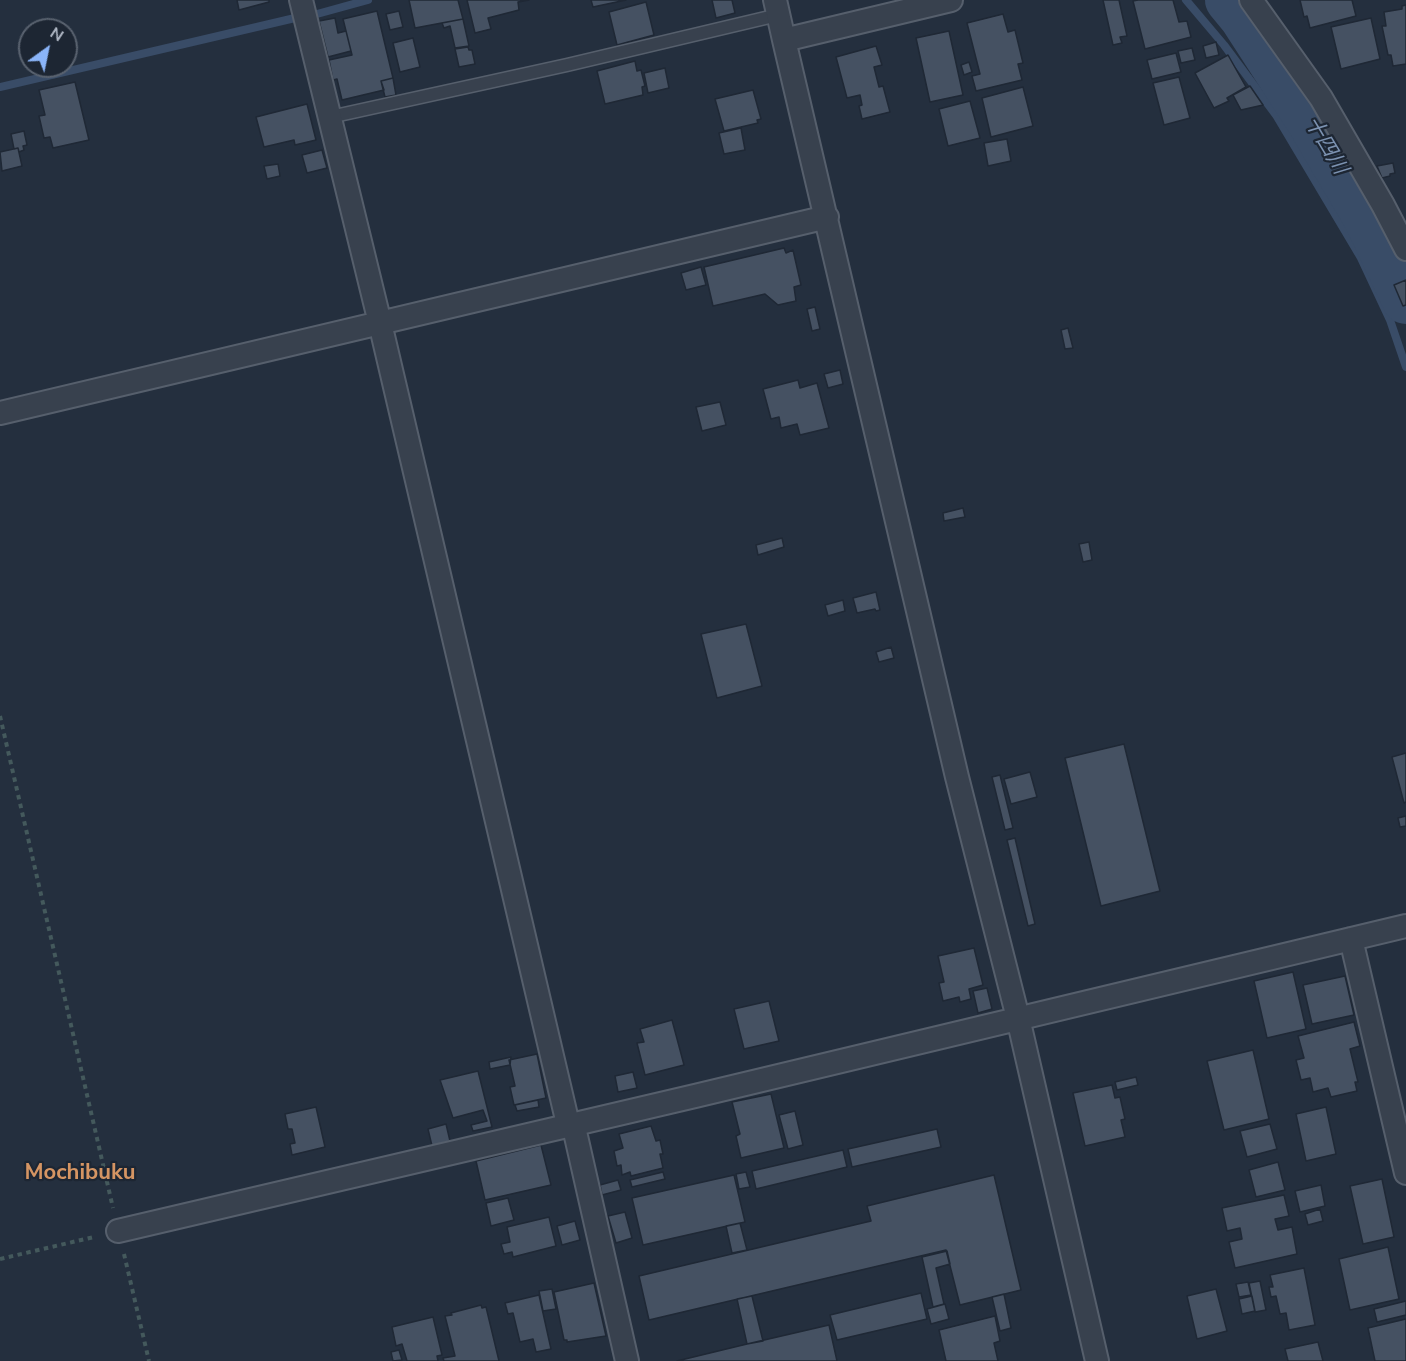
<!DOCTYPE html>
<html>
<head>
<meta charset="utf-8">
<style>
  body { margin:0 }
  #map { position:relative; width:1406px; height:1361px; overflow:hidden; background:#242f3e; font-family:"Nunito Sans",sans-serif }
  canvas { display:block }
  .north { position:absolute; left:18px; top:18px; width:60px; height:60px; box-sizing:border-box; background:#1d2633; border:2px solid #59626f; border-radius:50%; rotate:33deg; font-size:16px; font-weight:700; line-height:24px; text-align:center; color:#b4bcc9 }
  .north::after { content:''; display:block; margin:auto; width:21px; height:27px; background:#8ab4f8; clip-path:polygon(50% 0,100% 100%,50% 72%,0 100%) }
</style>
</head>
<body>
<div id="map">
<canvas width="1406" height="1361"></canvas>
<div class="north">N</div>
</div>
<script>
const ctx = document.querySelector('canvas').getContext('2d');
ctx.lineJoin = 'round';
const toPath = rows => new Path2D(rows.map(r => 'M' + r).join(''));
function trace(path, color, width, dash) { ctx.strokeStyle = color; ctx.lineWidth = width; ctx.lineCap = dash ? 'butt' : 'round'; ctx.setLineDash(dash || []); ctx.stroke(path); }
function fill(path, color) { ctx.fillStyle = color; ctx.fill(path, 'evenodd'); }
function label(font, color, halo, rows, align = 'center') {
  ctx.font = font + ' "Nunito Sans","Noto Sans JP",sans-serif'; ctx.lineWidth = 4.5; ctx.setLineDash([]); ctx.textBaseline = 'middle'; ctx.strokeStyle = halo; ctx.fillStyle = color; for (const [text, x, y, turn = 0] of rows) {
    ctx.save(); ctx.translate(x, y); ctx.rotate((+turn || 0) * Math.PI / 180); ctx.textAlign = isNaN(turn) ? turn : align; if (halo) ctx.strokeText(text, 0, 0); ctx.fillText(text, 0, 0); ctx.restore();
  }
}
trace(toPath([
  [1186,0,1224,45,1276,115,1361,258,1390,320,1406,367],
  [317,14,368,0],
  [0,87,295,18]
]), '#394c67', 8);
trace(toPath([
  [1229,0,1243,17,1311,122,1368,219,1406,300]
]), '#394c67', 48);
const building = toPath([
  [237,0,269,0,269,2,239,10,237,0],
  [409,0,458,0,463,19,415,28,409,0],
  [467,0,529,0,518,2,519,10,488,18,491,29,475,33,467,0],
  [591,0,626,0,593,7,591,0],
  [712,0,732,0,735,13,716,18,712,0],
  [1103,0,1119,0,1127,36,1120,37,1122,43,1113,45,1103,0],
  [1138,0,1173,0,1179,22,1187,21,1191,37,1145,49,1133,1,1138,0],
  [1300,0,1352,0,1356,16,1310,28,1307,16,1304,17,1300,0],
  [646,2,654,35,617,45,609,12,646,2],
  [1406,5,1406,64,1393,66,1391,55,1388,55,1382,26,1386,26,1384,12,1402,9,1402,6,1406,5],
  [377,11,393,78,381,81,384,90,342,100,337,79,333,80,329,60,352,55,343,19,377,11],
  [399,11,403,27,390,30,386,14,399,11],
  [1003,14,1008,32,1015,30,1023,63,1018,64,1022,80,976,91,972,76,980,74,967,23,1003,14],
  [335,18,338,33,346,31,351,51,328,57,319,21,335,18],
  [1371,18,1380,59,1341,69,1331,27,1371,18],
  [463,19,469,46,455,48,450,26,444,28,442,23,463,19],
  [949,31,963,95,930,102,916,38,949,31],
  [413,38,420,67,400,72,393,43,413,38],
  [1216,42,1219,55,1206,58,1203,46,1216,42],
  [876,46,882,65,874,67,879,87,883,86,890,112,862,119,859,106,862,105,860,95,847,98,836,57,876,46],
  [468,47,469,50,472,50,475,64,459,67,455,49,468,47],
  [1192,48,1195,60,1181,63,1178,51,1192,48],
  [1176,53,1181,72,1152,79,1147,60,1176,53],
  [1228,55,1246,87,1227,98,1229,101,1214,108,1195,73,1228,55],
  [635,61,637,71,641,70,645,86,642,87,643,95,605,104,597,71,635,61],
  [969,62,972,72,964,75,961,65,969,62],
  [665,68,669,88,648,93,644,73,665,68],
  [1179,77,1190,118,1164,125,1153,83,1179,77],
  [393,78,396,95,385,97,381,81,393,78],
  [75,82,89,140,53,148,50,137,44,138,39,116,45,115,39,90,75,82],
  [1250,86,1263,105,1241,110,1233,95,1250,86],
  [1023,87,1033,126,991,137,982,98,1023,87],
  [753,90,761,119,757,120,758,123,724,131,715,99,753,90],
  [970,101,980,138,948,146,939,109,970,101],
  [307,104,316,140,295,145,294,140,264,147,256,117,307,104],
  [741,128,745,150,724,154,719,133,741,128],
  [24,131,27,145,23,146,24,150,19,152,18,148,14,149,11,134,24,131],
  [1007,139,1011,161,988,166,984,143,1007,139],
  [18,148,22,166,2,171,0,152,18,148],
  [322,150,327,168,307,173,302,155,322,150],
  [1393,163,1395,173,1390,174,1390,176,1382,178,1377,166,1393,163],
  [278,164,280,176,267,179,264,166,278,164],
  [784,248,786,253,793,250,801,285,794,287,796,301,778,305,765,294,713,306,704,267,784,248],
  [701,267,706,285,686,290,681,273,701,267],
  [1406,280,1406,305,1403,306,1394,285,1406,280],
  [815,307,820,329,812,331,807,309,815,307],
  [1068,328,1073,348,1065,349,1061,330,1068,328],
  [840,370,843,384,828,388,824,374,840,370],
  [798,380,800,388,817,383,829,428,800,435,797,424,781,428,779,417,771,419,763,389,798,380],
  [720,402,726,425,702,431,696,407,720,402],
  [963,508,965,517,944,521,943,513,963,508],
  [782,538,784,547,758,555,756,545,782,538],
  [1089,542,1092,560,1083,562,1079,544,1089,542],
  [876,592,880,610,876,611,875,609,857,613,853,598,876,592],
  [843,600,845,611,828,616,825,605,843,600],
  [746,624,762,686,717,698,701,634,746,624],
  [891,647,894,658,879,662,876,652,891,647],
  [1124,744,1160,891,1101,906,1065,758,1124,744],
  [1406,753,1406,802,1404,803,1392,757,1406,753],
  [1030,772,1037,797,1011,804,1004,779,1030,772],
  [1000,775,1013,828,1005,830,992,777,1000,775],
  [1406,816,1406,826,1400,827,1398,818,1406,816],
  [1015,838,1035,924,1028,926,1007,840,1015,838],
  [974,948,983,985,969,989,971,999,960,1002,959,997,943,1001,939,983,944,982,938,956,974,948],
  [1293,972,1306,1029,1267,1038,1254,981,1293,972],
  [1345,976,1354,1015,1312,1024,1303,985,1345,976],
  [987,988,992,1009,978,1013,973,991,987,988],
  [769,1001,779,1041,744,1049,734,1009,769,1001],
  [672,1020,684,1065,645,1075,637,1043,644,1042,640,1029,672,1020],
  [1354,1022,1360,1046,1350,1049,1358,1082,1355,1082,1357,1091,1331,1097,1328,1088,1313,1092,1310,1078,1301,1080,1296,1060,1304,1058,1298,1036,1354,1022],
  [1253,1050,1269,1119,1224,1130,1207,1061,1253,1050],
  [537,1054,546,1098,514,1105,510,1087,515,1086,509,1060,537,1054],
  [511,1057,510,1065,490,1069,489,1062,511,1057],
  [478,1071,492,1127,473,1131,471,1125,487,1121,483,1110,453,1118,440,1080,478,1071],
  [633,1072,637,1088,618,1092,615,1076,633,1072],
  [1136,1077,1138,1085,1117,1090,1115,1082,1136,1077],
  [1112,1085,1115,1098,1120,1097,1125,1119,1121,1120,1125,1137,1085,1146,1073,1093,1112,1085],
  [771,1094,784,1148,741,1158,736,1136,740,1134,732,1102,771,1094],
  [538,1100,539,1107,517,1111,515,1105,538,1100],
  [316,1107,325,1147,292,1155,290,1144,295,1143,292,1129,288,1129,285,1114,316,1107],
  [1326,1107,1336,1154,1306,1161,1296,1114,1326,1107],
  [795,1111,803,1145,788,1149,779,1115,795,1111],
  [446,1124,450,1141,432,1146,428,1129,446,1124],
  [1270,1124,1277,1149,1247,1157,1240,1131,1270,1124],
  [651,1126,656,1141,660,1140,663,1154,660,1154,663,1168,631,1176,630,1172,622,1175,621,1165,617,1166,614,1151,623,1148,619,1134,651,1126],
  [937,1129,941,1147,852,1167,848,1149,937,1129],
  [541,1145,551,1185,485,1200,476,1161,541,1145],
  [843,1150,847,1167,756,1189,752,1171,843,1150],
  [1278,1162,1285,1190,1256,1197,1249,1170,1278,1162],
  [663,1172,665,1179,632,1187,630,1180,663,1172],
  [746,1172,750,1187,739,1189,736,1174,746,1172],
  [734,1175,745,1222,643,1245,632,1198,734,1175],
  [994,1175,1021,1290,960,1305,946,1250,649,1320,639,1276,871,1221,867,1206,994,1175],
  [1382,1179,1394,1237,1363,1244,1350,1186,1382,1179],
  [618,1180,621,1190,602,1195,600,1185,618,1180],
  [1321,1185,1325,1206,1300,1212,1295,1191,1321,1185],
  [1284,1195,1289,1216,1275,1219,1278,1230,1292,1227,1297,1254,1235,1268,1229,1242,1242,1239,1240,1228,1227,1231,1222,1208,1284,1195],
  [508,1198,514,1220,491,1226,486,1203,508,1198],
  [1320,1209,1323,1221,1308,1225,1305,1214,1320,1209],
  [625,1212,632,1238,616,1243,608,1216,625,1212],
  [549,1217,556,1246,513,1257,512,1252,504,1254,501,1244,510,1242,507,1227,549,1217],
  [575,1221,580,1240,562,1245,557,1226,575,1221],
  [740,1223,747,1250,732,1253,726,1226,740,1223],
  [1388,1247,1399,1299,1350,1310,1339,1259,1388,1247],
  [947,1251,950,1264,936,1268,944,1304,933,1307,922,1257,947,1251],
  [1304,1268,1315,1325,1289,1330,1286,1313,1280,1314,1276,1296,1271,1297,1269,1287,1273,1287,1270,1275,1304,1268],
  [1260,1281,1266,1310,1255,1312,1249,1283,1260,1281],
  [1248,1282,1251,1295,1239,1297,1236,1284,1248,1282],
  [594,1283,606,1336,567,1342,567,1340,564,1340,554,1292,594,1283],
  [552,1289,556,1309,543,1311,539,1291,552,1289],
  [1216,1289,1227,1331,1197,1339,1187,1296,1216,1289],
  [921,1293,927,1319,837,1340,830,1315,921,1293],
  [1004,1294,1011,1328,1000,1331,992,1297,1004,1294],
  [539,1295,551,1349,536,1352,533,1339,520,1342,513,1313,508,1314,505,1303,539,1295],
  [752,1296,763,1341,747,1344,737,1299,752,1296],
  [1252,1296,1255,1311,1242,1314,1239,1299,1252,1296],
  [1406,1301,1406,1315,1377,1322,1374,1309,1406,1301],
  [945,1304,949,1319,931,1324,927,1309,945,1304],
  [481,1305,482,1308,486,1307,499,1361,444,1361,443,1358,455,1356,445,1316,452,1315,451,1313,481,1305],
  [995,1316,1000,1341,994,1343,998,1361,946,1361,939,1330,995,1316],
  [433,1317,442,1355,437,1356,438,1361,407,1361,402,1344,396,1346,392,1327,433,1317],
  [1406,1319,1406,1361,1375,1361,1368,1328,1406,1319],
  [829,1325,837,1361,677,1361,747,1344,829,1325],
  [1318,1342,1323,1361,1288,1361,1285,1349,1318,1342],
  [399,1350,402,1360,393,1361,391,1352,399,1350]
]);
fill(building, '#455162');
trace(building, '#1f2835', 1.5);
const lane = toPath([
  [330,117,567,65,778,15]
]);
const street = toPath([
  [301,0,380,323,568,1124],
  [775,0,784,40],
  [951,0,784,40,957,777,1018,1018,1097,1361],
  [1251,0,1321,98,1383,205,1406,249],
  [0,413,827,217],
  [1351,939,1406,1173],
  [573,1123,627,1361],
  [118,1231,695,1096,1406,926]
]);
trace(lane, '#565f6c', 15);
trace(street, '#565f6c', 26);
trace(toPath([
  [0,716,113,1208],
  [124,1254,149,1361],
  [0,1259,94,1237]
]), '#44595c', 4, [4.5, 4.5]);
trace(lane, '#38414e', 12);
trace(street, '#38414e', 22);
label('italic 21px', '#7c92b1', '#1d2633', [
  ["十四川",1325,146,59]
]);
label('bold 22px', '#d59563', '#1d2633', [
  ["Mochibuku",80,1174]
]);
</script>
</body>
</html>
